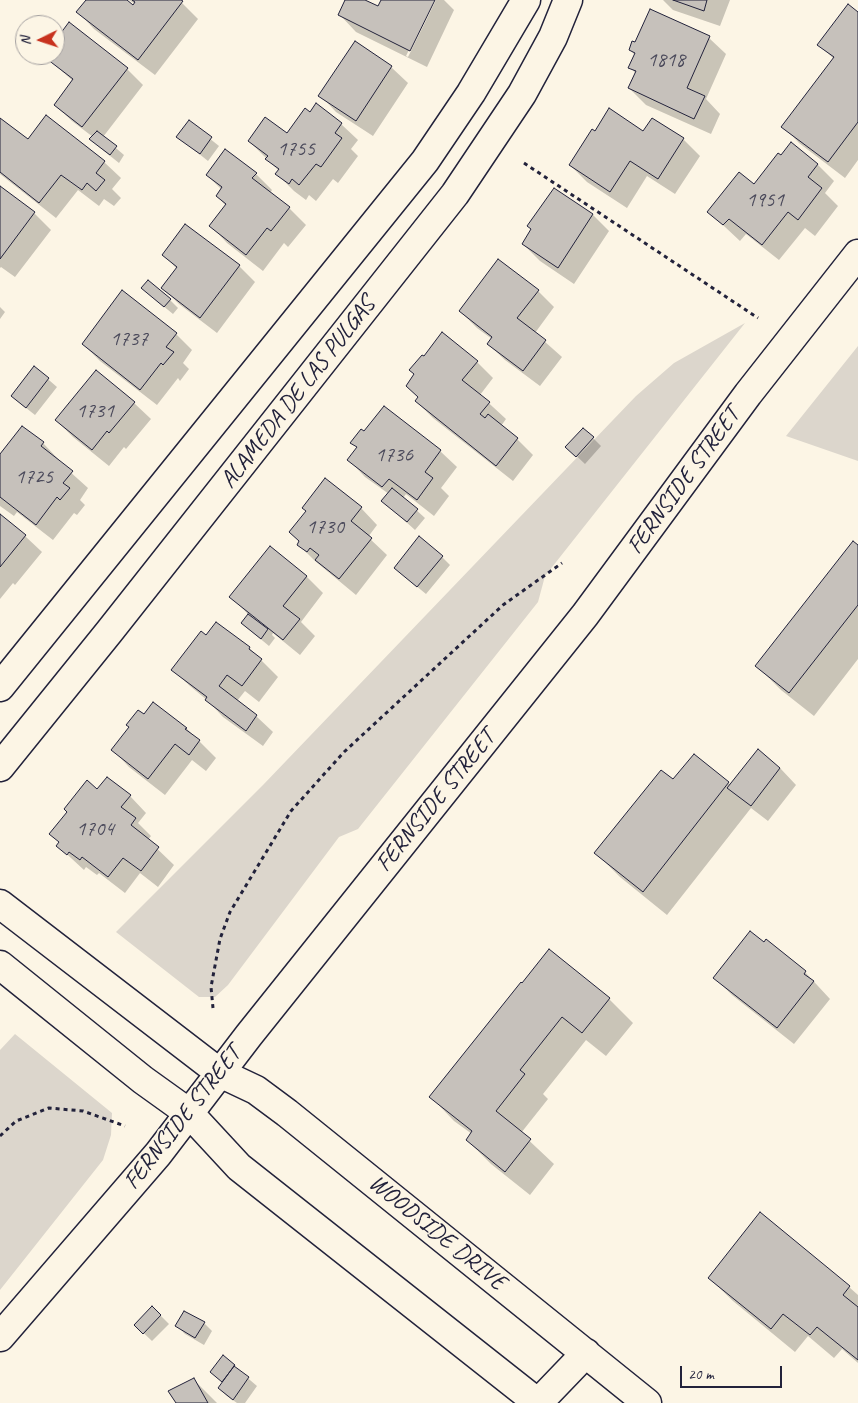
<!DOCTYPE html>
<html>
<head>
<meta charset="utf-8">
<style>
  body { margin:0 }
  #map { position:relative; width:858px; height:1403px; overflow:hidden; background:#fcf5e5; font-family:Caveat,sans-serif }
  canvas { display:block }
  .north { position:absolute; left:15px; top:15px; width:50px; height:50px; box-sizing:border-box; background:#fcf5e5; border:1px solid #a5a1a1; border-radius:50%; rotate:266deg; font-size:14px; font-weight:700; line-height:20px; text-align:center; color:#22223b }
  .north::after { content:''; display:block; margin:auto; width:18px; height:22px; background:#c8321e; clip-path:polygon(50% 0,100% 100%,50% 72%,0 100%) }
  .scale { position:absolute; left:680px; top:1366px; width:102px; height:22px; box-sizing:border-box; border:2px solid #22223b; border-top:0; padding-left:6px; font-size:15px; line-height:18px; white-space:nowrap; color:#22223b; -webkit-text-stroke:4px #fcf5e5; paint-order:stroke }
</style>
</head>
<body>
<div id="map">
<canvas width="858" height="1403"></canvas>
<div class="north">N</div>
<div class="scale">20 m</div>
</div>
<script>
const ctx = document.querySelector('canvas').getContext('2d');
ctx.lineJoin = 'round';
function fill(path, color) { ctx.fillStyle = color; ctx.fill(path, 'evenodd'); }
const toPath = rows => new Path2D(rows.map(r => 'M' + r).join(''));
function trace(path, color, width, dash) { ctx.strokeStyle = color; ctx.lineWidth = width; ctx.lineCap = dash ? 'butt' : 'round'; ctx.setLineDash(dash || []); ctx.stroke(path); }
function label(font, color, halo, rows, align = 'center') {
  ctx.font = font + ' Caveat,sans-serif'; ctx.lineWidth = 4; ctx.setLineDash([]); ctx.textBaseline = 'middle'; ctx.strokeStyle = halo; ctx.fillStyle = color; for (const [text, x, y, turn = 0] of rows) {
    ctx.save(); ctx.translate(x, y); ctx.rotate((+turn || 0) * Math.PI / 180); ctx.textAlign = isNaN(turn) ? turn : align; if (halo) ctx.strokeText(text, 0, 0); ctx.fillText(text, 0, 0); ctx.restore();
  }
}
fill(toPath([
  [745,323,545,576,538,602,358,829,339,837,228,985,215,997,199,997,116,932,263,785,636,396,674,363],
  [858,346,858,461,786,436],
  [15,1034,112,1113,111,1135,103,1160,0,1290,0,1050]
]), '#dcd6cc');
fill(toPath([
  [87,0,124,0,133,7,135,4,129,0,179,0,198,19,155,75,94,29,78,12],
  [347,0,362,0,378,8,382,0,433,0,406,56,408,57,436,0,444,0,454,10,427,67,356,32,340,15],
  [663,0,730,0,720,26,673,10],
  [858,13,858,160,845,178,799,143,783,126,834,59,819,45],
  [709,38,726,54,706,99,720,114,711,134,646,105,629,88,636,74,630,67,635,55,630,50],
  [55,43,127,69,143,85,103,137,124,155,119,163,99,147,91,139,93,137,72,121,55,105,73,81,45,56,55,55],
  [355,43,391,67,408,83,373,136,336,112,320,95],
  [316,105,341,124,358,140,351,149,358,156,338,183,333,179,316,201,309,195,306,200,294,191,277,174,279,171,249,141,287,134,310,114],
  [0,119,28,141,104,162,121,178,112,189,121,198,114,206,104,199,99,206,78,190,56,218,0,174],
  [652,119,683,139,700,156,675,194,647,176,627,208,587,182,570,165,644,133],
  [189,122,219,146,208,161,178,137],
  [792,144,818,165,834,181,825,193,838,206,815,236,805,228,779,260,746,234,740,241,709,212,754,186,782,157],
  [256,174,272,190,270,193,289,208,306,225,288,247,284,243,263,271,227,243,211,226,226,206,217,196,222,190,207,175],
  [0,188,34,213,51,230,15,277,1,267,0,268],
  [554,189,593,215,609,231,574,284,540,261,523,244],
  [163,254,239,266,255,282,217,333,179,304,163,288,177,269],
  [538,291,554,307,535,333,562,357,540,386,505,360,488,344,492,339,477,328,460,311],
  [151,296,170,300,178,308,173,314],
  [0,307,5,312,0,319],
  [176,334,192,350,183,363,189,369,180,381,178,378,157,405,100,361,83,344],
  [477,362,493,378,480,395,506,419,501,426,517,439,533,455,513,481,433,418,416,401],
  [35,368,57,387,35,415,21,404],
  [134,403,151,419,126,449,124,447,109,466,73,437,56,420],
  [593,438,601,446,585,464,567,447],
  [352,442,440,451,457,467,441,488,449,496,434,516,406,494,403,498,425,518,415,530,383,501,389,494,365,477,349,460,358,448],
  [43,443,59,460,58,461,88,488,80,500,85,505,77,515,74,513,53,540,17,512,14,516,0,506,0,456],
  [361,508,377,525,368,537,387,555,356,595,315,561,298,544,300,542,290,532],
  [0,515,25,536,42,552,15,585,13,583,0,599],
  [858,546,858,659,814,716,781,690,757,666],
  [270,548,307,577,323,593,301,622,315,636,300,655,273,633,272,635,275,638,269,646,251,631,243,623,249,615,231,597],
  [442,557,450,565,426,594,404,576],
  [206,636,249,648,278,677,259,702,245,691,237,701,256,716,273,732,263,746,223,717,207,700,190,686,173,670],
  [144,716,186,728,216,758,206,771,192,760,165,795,129,767,113,750],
  [694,755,731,785,780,768,796,785,768,821,751,808,667,915,620,877,596,853,673,781],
  [98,791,130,796,146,813,138,823,151,836,148,840,174,865,158,887,140,873,125,893,99,873,97,875,86,867,84,870,58,846],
  [549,951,609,999,633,1023,606,1056,586,1040,543,1094,548,1099,521,1133,554,1164,530,1195,491,1164,467,1140,472,1134,454,1121,431,1097],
  [805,972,830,999,794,1044,732,995,715,978],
  [709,1278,849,1287,858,1295,858,1363,842,1349,834,1358,808,1336,795,1352,733,1301],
  [152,1307,169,1324,152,1341,135,1325],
  [204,1323,212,1331,204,1345,185,1334,177,1326],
  [223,1357,257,1386,245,1403,237,1403,227,1396,219,1388,223,1383,211,1372],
  [194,1380,217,1403,178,1403]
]), '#0003');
const building = toPath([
  [86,0,127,0,133,5,135,2,132,0,181,0,183,1,138,60,76,12,86,0],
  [345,0,365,0,378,6,381,0,435,0,410,51,338,15,345,0],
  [673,0,707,0,704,11,673,0],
  [848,4,858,12,858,122,828,162,781,127,834,57,817,45,848,4],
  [650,9,710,36,687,88,705,96,694,119,628,88,636,71,628,68,635,53,629,50,632,41,635,42,650,9],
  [69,22,128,68,82,127,54,105,73,79,43,56,55,55,55,41,69,22],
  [355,41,392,66,356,121,318,96,355,41],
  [316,103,342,123,335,133,342,138,321,167,316,164,299,185,292,179,289,184,275,174,279,169,265,159,268,156,248,141,265,117,287,133,305,108,310,112,316,103],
  [609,108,643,131,652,118,684,138,658,179,630,161,610,192,569,165,592,129,595,131,609,108],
  [46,115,105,161,96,173,105,180,96,191,87,183,82,190,61,175,39,203,0,172,0,118,28,139,46,115],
  [189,120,212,137,200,154,176,137,189,120],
  [97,131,117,146,110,155,89,139,97,131],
  [791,142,818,164,808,177,822,188,798,220,788,212,762,245,729,219,723,225,707,212,739,172,754,184,778,153,781,155,791,142],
  [225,149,257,173,252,178,290,207,271,231,267,228,246,255,209,226,226,204,216,196,222,187,206,175,225,149],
  [0,186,35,212,0,259,0,186],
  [554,188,593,214,558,268,522,244,531,229,527,226,554,188],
  [185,224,240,265,200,318,161,288,177,267,162,255,185,224],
  [498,259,539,290,517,318,546,340,523,371,487,344,492,337,459,311,498,259],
  [148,280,171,299,164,307,141,288,148,280],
  [122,290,177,333,166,347,174,352,163,365,161,363,140,390,82,344,122,290],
  [442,332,478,361,462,380,490,402,480,414,485,418,488,414,518,438,496,466,415,401,418,397,406,386,414,374,409,370,422,355,424,356,442,332],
  [34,366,49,378,26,408,11,396,34,366],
  [96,370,135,402,109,433,107,431,92,450,55,420,96,370],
  [384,406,441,450,425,472,433,478,417,500,389,479,382,487,347,460,357,447,350,443,361,429,364,431,384,406],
  [22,426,44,442,41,446,73,471,63,483,70,488,60,500,57,497,36,525,0,497,0,454,22,426],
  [583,428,594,437,576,457,565,447,583,428],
  [325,478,362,507,351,521,372,538,339,579,315,560,319,555,310,548,307,552,297,545,299,541,289,532,306,511,302,508,325,478],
  [392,488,418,509,407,522,381,501,392,488],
  [0,514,26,535,0,567,0,514],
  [419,536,443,556,417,587,394,568,419,536],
  [853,541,858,545,858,605,789,693,755,666,853,541],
  [270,546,307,576,283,606,300,619,283,640,229,597,270,546],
  [248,614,268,629,261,639,241,623,248,614],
  [216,622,250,647,249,649,262,659,242,686,227,675,219,686,257,715,246,731,205,700,207,697,171,670,201,631,206,635,216,622],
  [153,702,187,728,185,729,200,740,189,755,175,744,148,779,111,750,129,727,126,725,138,710,144,714,153,702],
  [758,749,780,768,751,806,727,788,758,749],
  [694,754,729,782,643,892,594,853,661,770,673,779,694,754],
  [107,777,131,795,121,807,136,818,131,825,159,847,141,871,123,858,108,877,82,857,80,860,69,852,67,855,56,846,59,842,49,834,67,812,64,809,87,780,97,789,107,777],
  [750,931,764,942,766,939,806,971,804,974,814,981,777,1028,713,978,750,931],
  [549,949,610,998,582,1033,562,1017,520,1070,525,1074,496,1111,531,1139,505,1172,466,1140,472,1131,429,1097,521,982,522,983,549,949],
  [760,1212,850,1286,843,1295,858,1307,858,1360,817,1327,810,1335,783,1314,771,1329,708,1278,760,1212],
  [152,1306,161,1315,143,1334,134,1325,152,1306],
  [184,1311,205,1322,195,1338,175,1326,184,1311],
  [223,1355,235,1365,222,1382,210,1372,223,1355],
  [234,1366,249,1377,233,1400,218,1388,234,1366],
  [194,1378,208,1403,176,1403,168,1391,194,1378]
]);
fill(building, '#c6c1bb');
trace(building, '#22223b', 1);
const minor = toPath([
  [0,904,220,1073,256,1090,287,1113,647,1403],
  [0,965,143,1080,189,1113,239,1167,538,1403],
  [0,1337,158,1154,249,1035,585,615,748,394,858,254],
  [538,1403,586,1353]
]);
const secondary = toPath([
  [0,687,425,161,471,93,526,0],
  [0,767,109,632,455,194,522,94,553,37,568,0]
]);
trace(minor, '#22223b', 31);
trace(secondary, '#22223b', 31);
trace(toPath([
  [524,163,758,318],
  [213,1008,211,987,220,939,230,912,291,811,344,752,503,605,562,563],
  [0,1136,16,1121,49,1108,83,1111,125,1126]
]), '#22223b', 3, [4, 4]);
trace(minor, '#fcf5e5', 28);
trace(secondary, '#fcf5e5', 28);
label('21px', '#4b4a5b', null, [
  ["1818",666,60],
  ["1755",296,149],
  ["1951",765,200],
  ["1737",129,339],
  ["1731",95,411],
  ["1736",394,455],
  ["1725",34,477],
  ["1730",325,527],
  ["1704",95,829]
]);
label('24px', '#22223b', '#fcf5e5', [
  ["ALAMEDA DE LAS PULGAS",298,393,-52],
  ["FERNSIDE STREET",684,481,-54],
  ["FERNSIDE STREET",436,801,-51],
  ["FERNSIDE STREET",183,1118,-52],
  ["WOODSIDE DRIVE",437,1233,39]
]);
</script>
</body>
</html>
